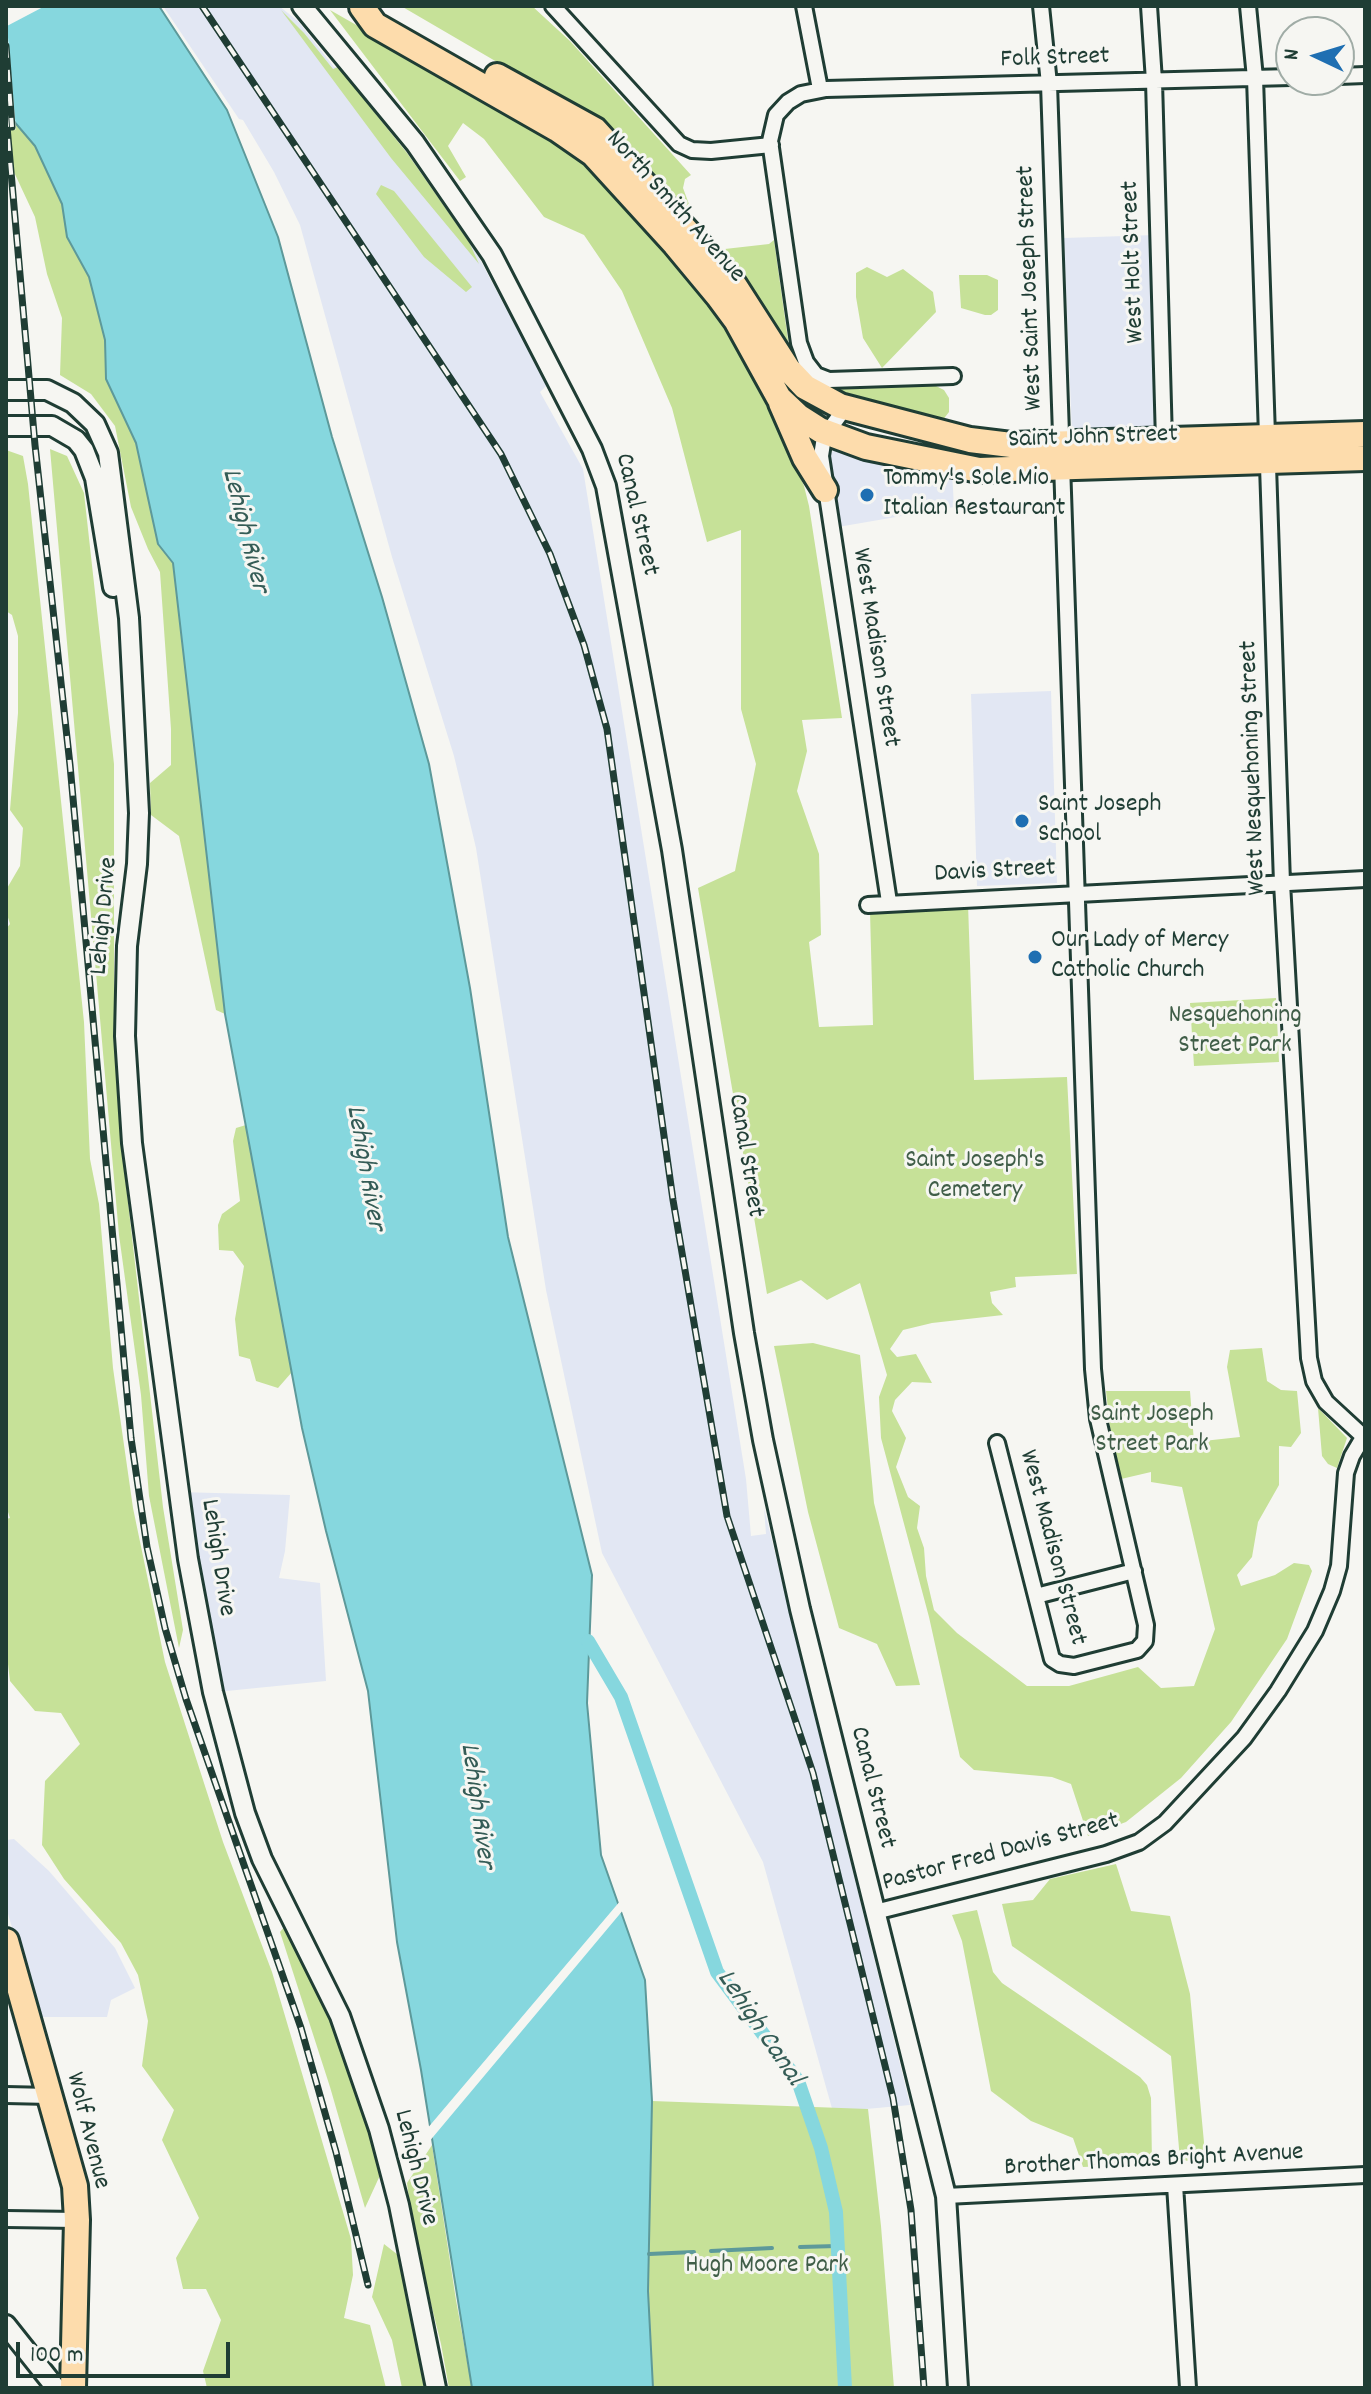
<!DOCTYPE html>
<html>
<head>
<meta charset="utf-8">
<style>
  body { margin:0 }
  #map { position:relative; width:1371px; height:2394px; overflow:hidden; background:#f6f6f2; font-family:Dekko,sans-serif }
  canvas { display:block }
  .frame { position:absolute; inset:0; border:8px solid #1f3d34; pointer-events:none }
  .north { position:absolute; left:1275px; top:16px; width:80px; height:80px; box-sizing:border-box; background:#f6f6f2; border:2px solid #a0aca6; border-radius:50%; rotate:274deg; font-size:22px; font-weight:700; line-height:32px; text-align:center; color:#1f3d34 }
  .north::after { content:''; display:block; margin:auto; width:28px; height:36px; background:#1f6fb2; clip-path:polygon(50% 0,100% 100%,50% 72%,0 100%) }
  .scale { position:absolute; left:16px; top:2342px; width:214px; height:36px; box-sizing:border-box; border:4px solid #1f3d34; border-top:0; padding-left:10px; font-size:24px; line-height:28px; white-space:nowrap; color:#1f3d34; -webkit-text-stroke:6px #f6f6f2; paint-order:stroke }
</style>
</head>
<body>
<div id="map">
<canvas width="1371" height="2394"></canvas>
<div class="frame"></div>
<div class="north">N</div>
<div class="scale">100 m</div>
</div>
<script>
const ctx = document.querySelector('canvas').getContext('2d');
ctx.lineJoin = 'round';
function fill(path, color) { ctx.fillStyle = color; ctx.fill(path, 'evenodd'); }
const toPath = rows => new Path2D(rows.map(r => 'M' + r).join(''));
function trace(path, color, width, dash) { ctx.strokeStyle = color; ctx.lineWidth = width; ctx.lineCap = dash ? 'butt' : 'round'; ctx.setLineDash(dash || []); ctx.stroke(path); }
function label(font, color, halo, rows, align = 'center') {
  ctx.font = font + ' Dekko,sans-serif'; ctx.lineWidth = 6; ctx.setLineDash([]); ctx.textBaseline = 'middle'; ctx.strokeStyle = halo; ctx.fillStyle = color; for (const [text, x, y, turn = 0] of rows) {
    ctx.save(); ctx.translate(x, y); ctx.rotate((+turn || 0) * Math.PI / 180); ctx.textAlign = isNaN(turn) ? turn : align; if (halo) ctx.strokeText(text, 0, 0); ctx.fillText(text, 0, 0); ctx.restore();
  }
}
fill(toPath([
  [163,6,279,6,298,21,334,67,338,67,470,241,547,385,540,392,583,469,746,1479,751,1536,766,1534,764,1508,910,2105,833,2112,763,1862,602,1553,546,1290,476,848,454,756,392,557,300,225,274,172,243,120,239,119],
  [1155,235,1159,431,1072,433,1064,238],
  [838,446,952,471,954,507,838,527,829,462,831,453],
  [1051,691,1057,883,977,886,971,694],
  [178,1492,290,1495,285,1551,279,1578,320,1583,326,1681,217,1692],
  [14,1839,49,1871,115,1948,135,1988,111,2000,107,2017,38,2017,6,1907,6,1840]
]), '#e2e7f3');
fill(toPath([
  [401,6,532,6,570,41,691,175,685,179,683,188,690,207,685,214,649,171,593,118],
  [281,10,304,33,333,69,338,67,407,153,469,242,479,264,391,158],
  [330,10,572,148,692,277,734,336,778,425,804,486,809,506,842,718,802,720,807,751,797,791,819,854,821,935,809,942,819,1027,873,1025,870,911,968,904,974,1080,1067,1077,1077,1274,1015,1277,1016,1287,990,1292,992,1303,1003,1315,932,1323,903,1330,890,1349,897,1357,916,1354,932,1383,912,1382,895,1400,892,1411,906,1438,896,1467,908,1497,920,1506,917,1528,924,1548,926,1576,934,1610,957,1633,1027,1686,1069,1686,1138,1667,1161,1688,1194,1686,1215,1629,1182,1487,1151,1482,1151,1472,1121,1479,1110,1428,1106,1391,1190,1391,1194,1442,1240,1437,1227,1367,1230,1350,1262,1348,1267,1381,1281,1390,1297,1391,1301,1433,1291,1447,1279,1446,1279,1485,1258,1522,1252,1557,1237,1575,1241,1586,1275,1575,1294,1563,1309,1565,1312,1571,1287,1639,1231,1722,1181,1778,1126,1822,1088,1836,1071,1784,1052,1777,974,1770,960,1757,929,1617,881,1438,879,1397,887,1375,860,1283,827,1300,801,1280,767,1294,698,888,735,871,756,764,741,709,741,530,707,542,672,408,622,291,584,235,544,217,484,139,463,123,448,146,466,177,460,181],
  [6,112,35,146,62,204,67,237,89,277,105,340,106,379,136,443,158,544,173,562,225,1014,216,1010,179,836,151,815,150,783,171,765,171,729,160,572,148,549,131,507,115,426,91,394,60,375,62,318,47,274,35,217,6,155],
  [381,185,394,191,472,287,466,292,424,257,376,194],
  [774,240,789,347,791,353,716,250,769,244],
  [867,267,887,277,903,269,933,292,936,312,882,368,863,338,856,297,856,273],
  [959,275,987,275,998,280,998,310,991,315,985,315,961,308],
  [934,385,944,390,949,398,949,412,942,421,832,389,833,386],
  [50,449,67,456,84,493,114,764,114,1036,122,1150,163,1507,183,1630,179,1648,149,1496,141,1395,119,1235],
  [6,450,23,456,28,484,84,1022,90,1159,99,1204,113,1368,133,1508,165,1662,223,1842,272,1972,351,2239,353,2275,344,2318,370,2325,386,2388,207,2388,203,2371,221,2320,206,2289,183,2289,176,2258,199,2218,162,2140,174,2110,142,2066,148,2021,138,1975,121,1943,64,1879,42,1845,45,1781,80,1744,61,1713,35,1711,10,1681,6,1647,6,1519,10,1518,6,1506,6,929,10,924,6,911,6,890,20,866,23,828,10,810,18,713,18,636,12,615,6,611],
  [1276,998,1279,1062,1194,1066,1190,1003],
  [246,1125,292,1372,278,1388,256,1381,250,1359,239,1356,235,1319,244,1266,233,1251,219,1250,218,1225,222,1214,240,1201,233,1141,236,1128],
  [813,1343,860,1355,874,1503,920,1685,896,1686,877,1644,839,1628,808,1512,774,1346],
  [1318,1408,1347,1438,1337,1468,1328,1464,1322,1456],
  [1116,1864,1131,1911,1170,1916,1190,1994,1205,2153,1203,2160,1198,2162,1180,2160,1171,2056,1012,1946,1002,1904,1033,1900,1050,1879],
  [977,1910,993,1972,1002,1983,1140,2077,1147,2085,1151,2098,1152,2164,1083,2167,1073,2138,1031,2121,991,2091,962,1941,952,1915],
  [285,1926,335,2026,382,2171,365,2208,330,2087,280,1932],
  [652,2101,868,2109,881,2226,894,2388,653,2388,648,2291],
  [432,2145,456,2300,472,2388,449,2388,441,2344,413,2231,407,2183],
  [384,2244,402,2258,427,2388,402,2388,392,2340,372,2297]
]), '#c6e198');
const water = toPath([
  [6,6,159,6,227,110,278,237,332,437,382,597,429,764,470,988,508,1237,592,1575,587,1703,601,1855,645,1980,652,2101,648,2291,653,2388,472,2388,421,2070,397,1942,368,1691,326,1531,302,1428,225,1014,173,563,158,544,136,443,106,379,105,340,89,277,67,237,62,204,35,146,6,112,6,6]
]);
fill(water, '#86d7de');
trace(water, '#5d999a', 2);
fill(toPath([
  [6,6,45,6,7,26,16,130,6,118],
  [621,1900,624,1909,428,2143,426,2130]
]), '#f6f6f2');
trace(toPath([
  [800,2247,837,2246],
  [711,2251,772,2248],
  [649,2254,694,2252]
]), '#5d999a', 4);
trace(toPath([
  [588,1641,621,1697,717,1972,798,2081,821,2148,836,2212,845,2388]
]), '#86d7de', 14);
const minor = toPath([
  [553,6,679,144,692,150,711,151,771,145],
  [804,6,820,89],
  [1149,6,1154,81,1164,441],
  [1248,6,1255,78,1282,883,1309,1358,1314,1381,1326,1402,1365,1438],
  [1339,76,1365,75],
  [953,376,829,380,816,375,806,362,799,343,770,141,776,115,788,102,801,94,826,89,1291,77],
  [845,408,824,437,821,456,889,902],
  [868,905,1365,879],
  [997,1443,1052,1659,1060,1664,1074,1666,1137,1650,1145,1641,1146,1625,1098,1419,1093,1369,1049,84,1041,6],
  [1036,1596,1134,1571],
  [875,1912,1106,1854,1139,1842,1165,1823,1244,1738,1278,1691,1315,1631,1332,1591,1339,1566,1346,1473,1352,1456,1365,1434],
  [6,2095,50,2096],
  [1175,2185,1188,2388],
  [946,2196,1365,2175],
  [6,2219,77,2220]
]);
const tertiary = toPath([
  [302,6,415,143,492,255,592,449,606,486,672,850,744,1333,763,1440,800,1609,946,2196,958,2388],
  [6,390,47,390,73,403,95,424,108,453,129,618,139,813,137,864,127,946,125,1036,132,1143,188,1559,213,1692,245,1813,262,1859,340,2016,379,2129,399,2205,436,2388],
  [6,426,52,426,76,440,84,450,95,478,113,587],
  [6,2325,56,2388]
]);
const primary = toPath([
  [362,7,375,25,557,129,593,154,675,244,719,297,736,320,779,398,798,416,820,430,866,447,979,470,1365,458],
  [497,76,595,130,731,280,788,369,805,387,840,406,970,440,1011,445,1365,434],
  [781,403,805,458,825,490],
  [6,1941,75,2186,77,2220,73,2388]
]);
trace(minor, '#1f3d34', 20);
trace(tertiary, '#1f3d34', 24);
trace(primary, '#1f3d34', 30);
trace(minor, '#f6f6f2', 14);
trace(tertiary, '#f6f6f2', 18);
trace(primary, '#fddcac', 24);
const rail = toPath([
  [202,6,501,454,550,554,584,645,607,729,673,1200,727,1516,813,1773,893,2098,911,2210,924,2388],
  [6,46,12,127],
  [6,115,35,445,70,765,131,1438,147,1547,165,1628,186,1699,301,2028,336,2152,368,2285]
]);
trace(rail, '#1f3d34', 7);
trace(rail, '#f6f6f2', 4, [12]);
for (const [x, y, r, color] of [
  [867,495,8,"#1f6fb2"],
  [1022,821,8,"#1f6fb2"],
  [1035,957,8,"#1f6fb2"]
]) { const dot = new Path2D(); dot.arc(x, y, r, 0, 2 * Math.PI); ctx.fillStyle = color; ctx.fill(dot); trace(dot, '#f6f6f2', 3); }
label('26px', '#1f3d34', '#f6f6f2', [
  ["Folk Street",1055,60,-2],
  ["North Smith Avenue",674,208,48],
  ["West Holt Street",1135,262,-92],
  ["West Saint Joseph Street",1032,288,-92],
  ["Saint John Street",1093,439,-2],
  ["Canal Street",635,515,77],
  ["West Madison Street",874,648,81],
  ["West Nesquehoning Street",1255,768,-92],
  ["Davis Street",995,873,-3],
  ["Lehigh Drive",106,916,-85],
  ["Canal Street",744,1156,81],
  ["West Madison Street",1051,1548,75],
  ["Lehigh Drive",216,1558,81],
  ["Canal Street",871,1788,76],
  ["Pastor Fred Davis Street",1001,1854,-15],
  ["Wolf Avenue",86,2131,76],
  ["Brother Thomas Bright Avenue",1154,2162,-3],
  ["Lehigh Drive",414,2168,76]
]);
label('26px', '#1f3d34', '#f6f6f2', [
  ["Tommy's Sole Mio",883,480],
  ["Italian Restaurant",883,510],
  ["Saint Joseph",1038,806],
  ["School",1038,836],
  ["Our Lady of Mercy",1051,942],
  ["Catholic Church",1051,972]
], 'left');
label('26px', '#405e48', '#f6f6f2', [
  ["Nesquehoning",1235,1017],
  ["Street Park",1235,1047],
  ["Saint Joseph's",975,1162],
  ["Cemetery",975,1192],
  ["Saint Joseph",1152,1416],
  ["Street Park",1152,1446],
  ["Hugh Moore Park",767,2267]
]);
label('italic 28px', '#345c56', '#f6f6f2', [
  ["Lehigh River",243,531,76],
  ["Lehigh River",363,1168,80],
  ["Lehigh River",475,1806,82],
  ["Lehigh Canal",758,2029,56]
]);
</script>
</body>
</html>
